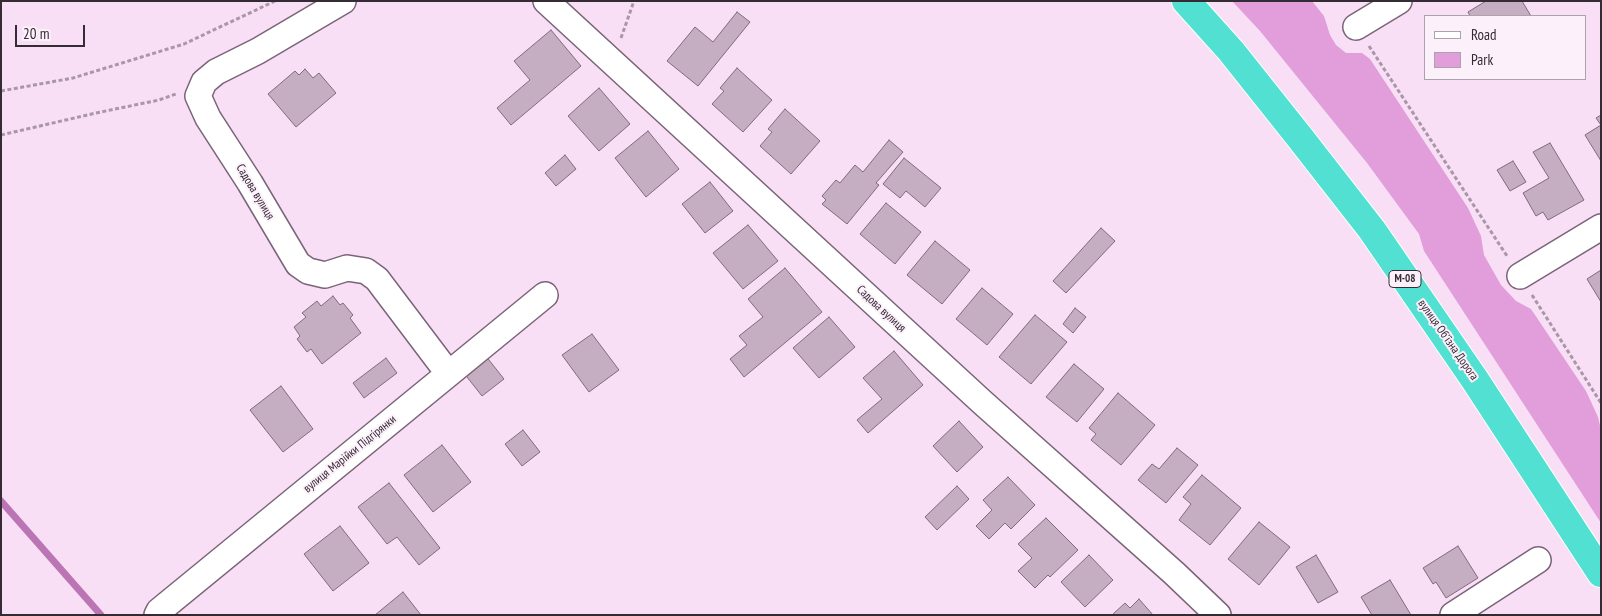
<!DOCTYPE html>
<html>
<head>
<meta charset="utf-8">
<style>
  body { margin:0 }
  #map { position:relative; width:1602px; height:616px; overflow:hidden; background:#f8dff5; font-family:"PT Sans Narrow",sans-serif }
  canvas { display:block }
  .frame { position:absolute; inset:0; border:2px solid #352b34; pointer-events:none }
  .legend { position:absolute; left:1424px; top:15px; width:162px; height:65px; box-sizing:border-box; background:#fcf1fa; border:1px solid #aca2ab; margin:0; padding:6px 9px; list-style:none; font-size:15px; color:#352b34 }
  .legend li { display:flex; align-items:center; gap:10px; height:25px }
  .legend b { width:25px; border:1px solid #aca2ab }
  .scale { position:absolute; left:15px; top:25px; width:70px; height:22px; box-sizing:border-box; border:2px solid #352b34; border-top:0; padding-left:6px; font-size:15px; line-height:18px; white-space:nowrap; color:#352b34; -webkit-text-stroke:4px #fcf1fa; paint-order:stroke }
</style>
</head>
<body>
<div id="map">
<canvas width="1602" height="616"></canvas>
<div class="frame"></div>
<ul class="legend">
<li><b style="height:6px;background:#fff"></b>Road</li>
<li><b style="height:14px;background:#e19eda"></b>Park</li>
</ul>
<div class="scale">20 m</div>
</div>
<script>
const ctx = document.querySelector('canvas').getContext('2d');
ctx.lineJoin = 'round';
function fill(path, color) { ctx.fillStyle = color; ctx.fill(path, 'evenodd'); }
const toPath = rows => new Path2D(rows.map(r => 'M' + r).join(''));
function trace(path, color, width, dash) { ctx.strokeStyle = color; ctx.lineWidth = width; ctx.lineCap = dash ? 'butt' : 'round'; ctx.setLineDash(dash || []); ctx.stroke(path); }
function label(font, color, halo, rows, align = 'center') {
  ctx.font = font + ' "PT Sans Narrow",sans-serif'; ctx.lineWidth = 4; ctx.setLineDash([]); ctx.textBaseline = 'middle'; ctx.strokeStyle = halo; ctx.fillStyle = color; for (const [text, x, y, turn = 0] of rows) {
    ctx.save(); ctx.translate(x, y); ctx.rotate((+turn || 0) * Math.PI / 180); ctx.textAlign = isNaN(turn) ? turn : align; if (halo) ctx.strokeText(text, 0, 0); ctx.fillText(text, 0, 0); ctx.restore();
  }
}
fill(toPath([
  [1232,1,1312,1,1324,16,1330,35,1336,45,1346,53,1362,53,1370,59,1468,208,1481,236,1484,255,1501,285,1516,301,1531,309,1586,391,1598,417,1601,430,1601,523,1424,251,1419,234,1367,163,1260,31]
]), '#e19eda');
trace(toPath([
  [1,501,101,615]
]), '#bb75b4', 7);
const building = toPath([
  [1486,1,1522,1,1531,16,1470,16,1468,12,1486,1],
  [737,12,750,22,698,86,667,61,695,27,713,42,737,12],
  [551,30,581,66,511,125,497,108,530,80,514,61,551,30],
  [737,68,772,100,743,132,712,104,724,91,720,88,737,68],
  [305,69,313,78,319,73,336,93,296,127,268,94,295,71,299,75,305,69],
  [599,88,630,124,599,151,568,116,599,88],
  [785,109,820,141,791,174,760,146,772,132,768,129,785,109],
  [1601,115,1601,161,1585,135,1601,125,1596,118,1601,115],
  [648,131,679,169,646,197,615,158,648,131],
  [889,140,903,152,876,183,879,185,847,224,822,204,826,200,822,196,836,180,840,183,855,165,863,172,889,140],
  [1550,143,1584,200,1548,220,1543,212,1536,216,1523,193,1549,178,1533,152,1550,143],
  [565,155,576,169,556,186,545,173,565,155],
  [904,158,941,188,925,207,906,191,900,198,883,184,904,158],
  [1513,161,1526,182,1510,191,1497,170,1513,161],
  [710,182,733,211,705,233,682,204,710,182],
  [886,203,921,232,895,264,860,234,886,203],
  [748,225,778,261,743,289,713,253,748,225],
  [1101,228,1115,241,1066,293,1053,281,1101,228],
  [935,241,970,270,942,304,907,275,935,241],
  [785,268,822,312,744,377,730,359,747,345,739,336,763,317,748,299,785,268],
  [1601,270,1601,302,1587,279,1601,270],
  [982,288,1013,314,987,345,956,319,982,288],
  [333,296,340,305,343,303,353,315,350,318,361,333,322,364,311,349,307,352,297,339,300,336,294,327,306,317,302,313,317,301,321,306,333,296],
  [1075,308,1086,317,1073,333,1063,324,1075,308],
  [1035,315,1067,342,1031,384,999,357,1035,315],
  [829,317,855,347,819,378,793,348,829,317],
  [592,334,619,370,589,392,562,355,592,334],
  [894,351,923,385,868,433,857,420,882,399,863,378,894,351],
  [485,355,504,379,482,396,463,372,485,355],
  [386,358,397,373,364,398,353,383,386,358],
  [1074,364,1104,389,1077,422,1046,397,1074,364],
  [281,386,313,429,283,452,250,410,281,386],
  [1118,393,1155,425,1121,465,1091,440,1096,434,1089,428,1118,393],
  [959,421,983,447,957,472,933,446,959,421],
  [523,430,540,452,522,466,505,444,523,430],
  [442,445,471,482,433,512,404,475,442,445],
  [1177,448,1198,465,1166,503,1138,480,1152,464,1159,469,1177,448],
  [1202,475,1241,508,1210,545,1179,520,1191,504,1183,497,1202,475],
  [1008,477,1035,505,1011,529,1005,523,989,539,976,526,992,510,983,500,1008,477],
  [389,483,440,548,419,565,397,537,387,544,358,507,389,483],
  [957,486,969,499,937,530,925,517,957,486],
  [1046,518,1078,550,1050,577,1048,575,1035,588,1018,571,1032,558,1018,544,1046,518],
  [1259,522,1290,547,1259,585,1228,559,1259,522],
  [340,526,369,563,333,591,304,554,340,526],
  [1458,546,1478,578,1446,598,1436,582,1433,584,1423,568,1458,546],
  [1089,555,1113,580,1085,607,1061,582,1089,555],
  [1316,555,1338,592,1318,603,1296,567,1316,555],
  [1390,580,1411,615,1372,615,1361,597,1390,580],
  [403,592,421,615,375,615,403,592],
  [1139,599,1153,615,1112,615,1125,603,1130,608,1139,599]
]);
fill(building, '#c5adc2');
trace(building, '#806a7d', 1);
const street = toPath([
  [343,1,258,51,216,72,204,82,198,96,208,118,250,183,298,264,308,271,325,275,347,268,366,271,377,279,448,373],
  [546,1,982,402,1174,573,1218,615],
  [1356,27,1399,1],
  [1520,276,1601,227],
  [157,615,159,611,545,295],
  [1453,615,1538,560]
]);
const highway = toPath([
  [1186,1,1231,51,1301,139,1372,230,1475,380,1601,573]
]);
trace(street, '#7a6478', 28);
trace(highway, '#fff', 30);
trace(toPath([
  [621,38,634,1],
  [1369,46,1507,256],
  [1,91,73,78,184,44,275,1],
  [1,135,96,113,159,100,176,94],
  [1532,295,1601,403]
]), '#a996a7', 3, [4, 2.5]);
trace(street, '#fff', 25);
trace(highway, '#52e0d2', 28);
for (const [x, y, w] of [
  [1405,279,32]
]) { const box = new Path2D(); box.roundRect(x - w / 2, y - 8.5, w, 17, 4); ctx.fillStyle = '#fcf1fa'; ctx.fill(box); trace(box, '#352b34', 1); }
label('bold 11px', '#352b34', null, [
  ["М-08",1405,279]
]);
label('12px', '#352b34', '#fcf1fa', [
  ["Садова вулиця",255,192,59],
  ["Садова вулиця",881,309,43],
  ["вулиця Обʼїзна Дорога",1448,340,55],
  ["вулиця Марійки Підгірянки",350,454,-39]
]);
</script>
</body>
</html>
